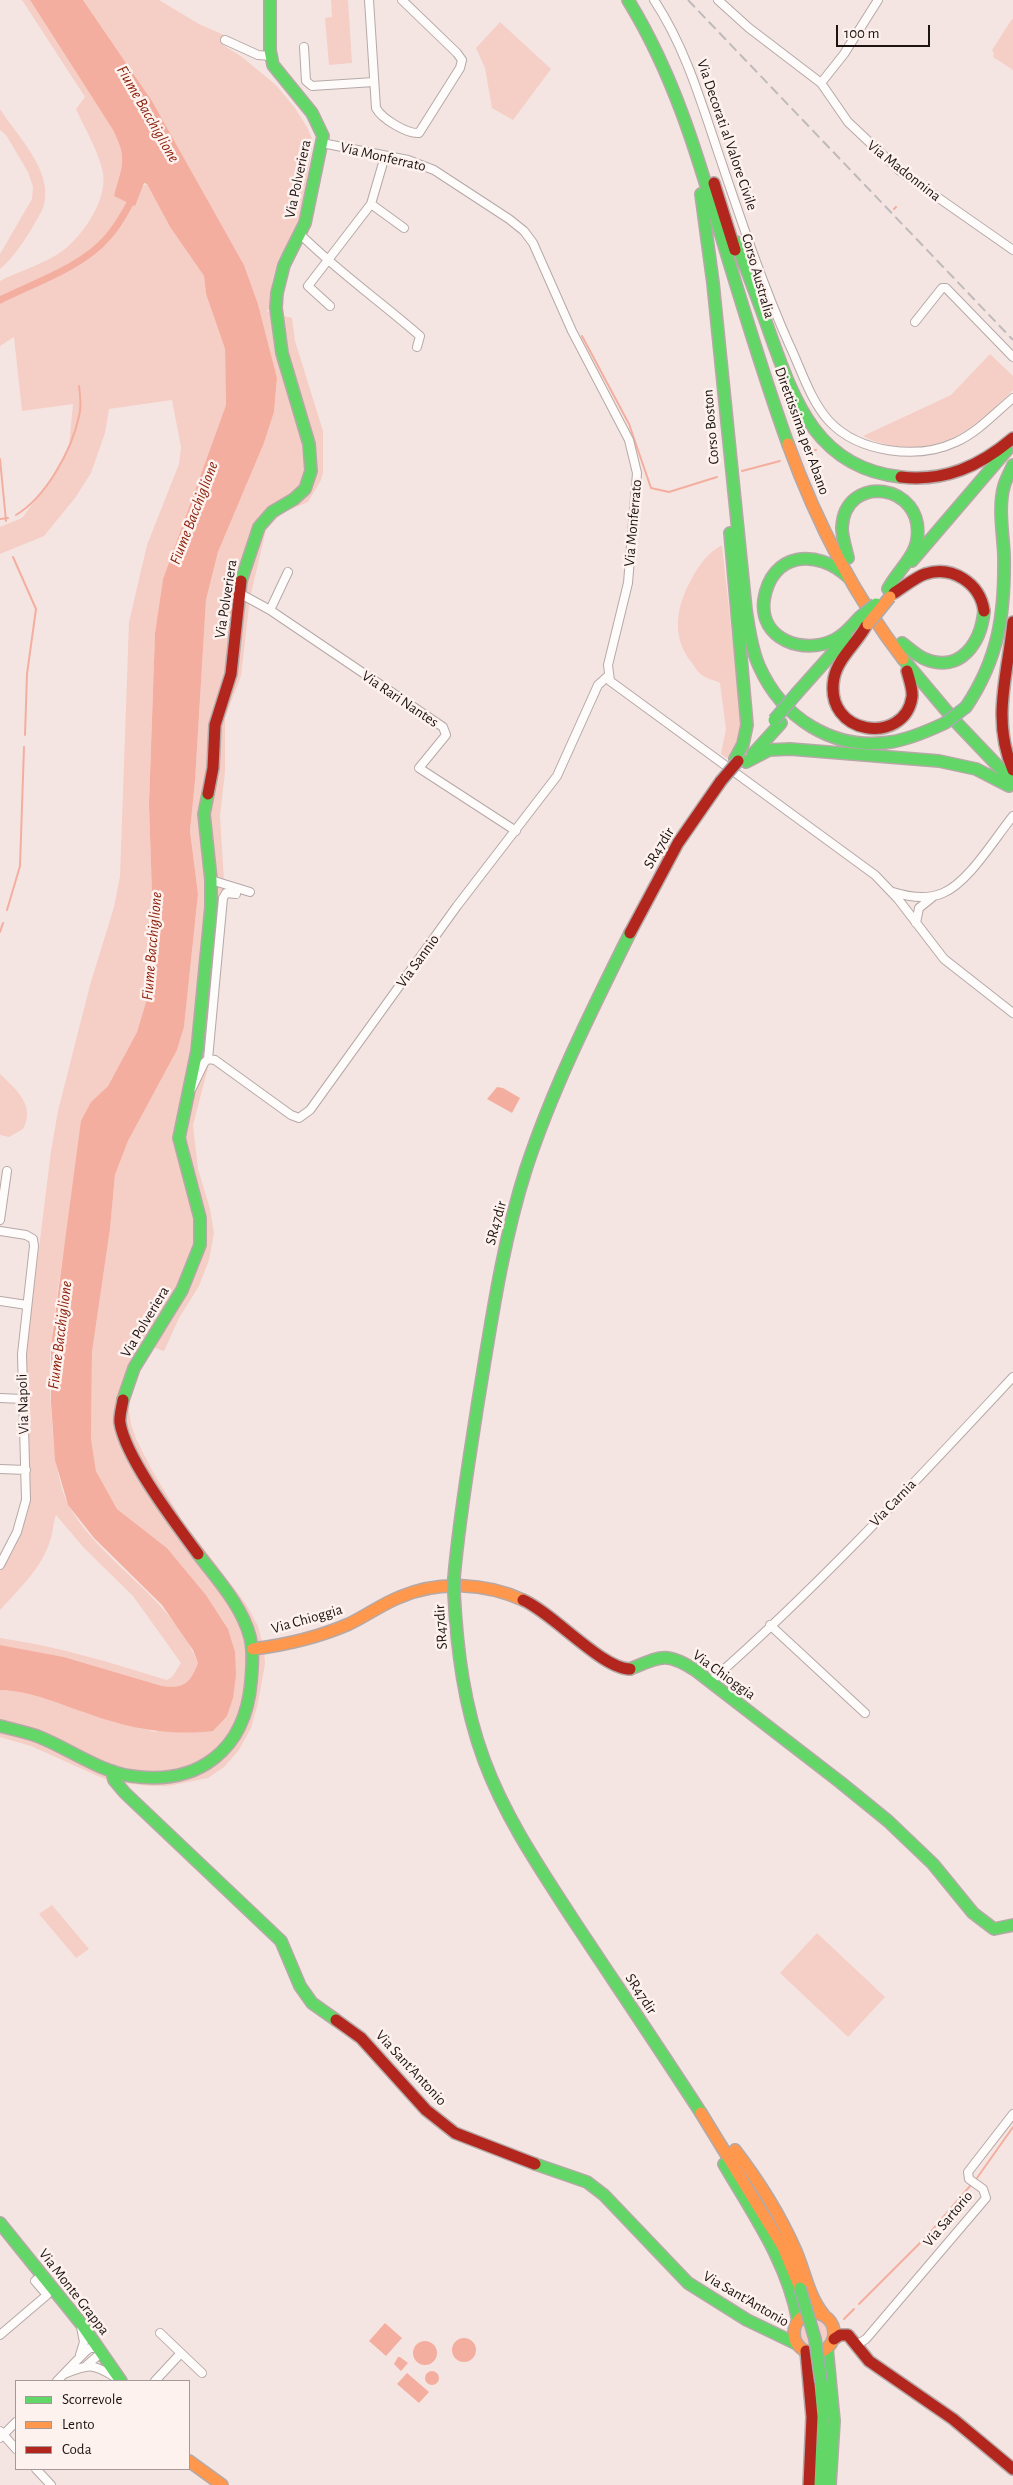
<!DOCTYPE html>
<style>
body{margin:0}
#map{position:relative;width:1013px;height:2485px;overflow:hidden;background:#f5e5e2;font-family:"Alegreya Sans",sans-serif}
canvas{display:block}
.legend{position:absolute;left:15px;top:2380px;width:175px;height:90px;box-sizing:border-box;background:#fef2ef;border:1px solid #a49997;margin:0;padding:6px 9px;list-style:none;font-size:15px;color:#1d1412}
.legend li{display:flex;align-items:center;gap:10px;height:25px}
.legend b{width:25px;border:1px solid #a49997}
.scale{position:absolute;left:836px;top:25px;width:94px;height:22px;box-sizing:border-box;border:2px solid #1d1412;border-top:0;padding-left:6px;font-size:15px;line-height:18px;white-space:nowrap;color:#1d1412;-webkit-text-stroke:4px #fef2ef;paint-order:stroke}
</style>
<div id="map">
<canvas width="1013" height="2485"></canvas>
<ul class="legend">
<li><b style="height:6px;background:#63d668"></b>Scorrevole</li>
<li><b style="height:6px;background:#ff974d"></b>Lento</li>
<li><b style="height:6px;background:#b3261e"></b>Coda</li>
</ul>
<div class="scale">100 m</div>
</div>
<script>
const ctx = document.querySelector('canvas').getContext('2d');
ctx.lineJoin = 'round';
function fillPath(path, color) {
  ctx.fillStyle = color;
  ctx.fill(path, 'evenodd');
}
function stroke(path, color, width, dash) {
  ctx.strokeStyle = color;
  ctx.lineWidth = width;
  ctx.lineCap = dash ? 'butt' : 'round';
  ctx.setLineDash(dash || []);
  ctx.stroke(path);
}
function drawText(font, color, halo, rows, align = 'center') {
  ctx.font = font + ' "Alegreya Sans",sans-serif';
  ctx.lineWidth = 5;
  ctx.setLineDash([]);
  ctx.textBaseline = 'middle';
  ctx.strokeStyle = halo;
  ctx.fillStyle = color;
  for (const [text, x, y, turn = 0] of rows) {
    ctx.save();
    ctx.translate(x, y);
    ctx.rotate((+turn || 0) * Math.PI / 180);
    ctx.textAlign = isNaN(turn) ? turn : align;
    if (halo) ctx.strokeText(text, 0, 0);
    ctx.fillText(text, 0, 0);
    ctx.restore();
  }
}
const green = new Path2D(`
 M 22,0 L 30,0 L 113,130 C 128,160 122,165 114,196 L 147,184 L 170,227 L 204,276 L 206,294 L 225,349 L 226,405 L 163,579 L 155,633 L 149,804 L 154,954 L 146,1002 L 137,1032 L 108,1086 L 91,1102 C 77,1182 59,1264 51,1345 C 48,1375 51,1406 53,1436 C 55,1456 59,1488 69,1506 C 103,1565 172,1597 198,1663 C 190,1683 184,1689 162,1686 L 64,1657 L 0,1645 L 0,1638 C 57,1646 112,1663 167,1680 L 172,1677 L 181,1663 L 133,1596 L 84,1548 L 56,1515 C 53,1523 53,1533 50,1541 C 41,1569 19,1589 0,1610 L 0,1570 L 13,1551 L 29,1508 L 26,1470 L 26,1354 L 51,1151 L 58,1111 L 90,985 L 114,907 L 120,876 L 129,622 L 147,545 L 179,464 L 181,447 L 172,400 L 109,409 L 105,433 L 91,473 L 75,498 L 44,536 L 0,554 L 0,527 L 22,518 L 51,479 L 69,446 L 73,404 L 22,411 L 14,337 L 0,346 L 0,281 C 21,270 46,264 65,249 C 85,232 107,200 103,173 C 99,152 85,129 76,109 L 85,97 Z
 M 83,0 L 159,0 L 199,24 L 226,36 L 223,45 L 242,57 L 276,85 L 295,108 L 307,127 L 313,141 L 299,227 L 278,260 L 272,282 L 271,308 L 266,311 L 292,318 L 295,341 L 323,431 L 323,473 L 321,480 L 308,502 L 282,513 L 266,530 L 250,598 L 241,676 L 225,718 L 225,772 L 220,816 L 225,897 L 210,1060 L 193,1125 L 198,1169 L 210,1209 L 214,1233 L 209,1260 L 199,1286 L 179,1318 L 164,1351 L 149,1346 L 126,1392 L 131,1424 L 136,1439 L 153,1472 L 182,1520 L 246,1604 L 258,1626 L 264,1649 L 265,1664 L 258,1703 L 251,1728 L 239,1750 L 224,1767 L 208,1778 L 168,1786 L 149,1786 L 109,1781 L 31,1746 L 0,1737 L 0,1690 C 32,1691 59,1704 89,1714 C 111,1722 134,1727 156,1732 L 228,1629 L 206,1595 L 167,1548 L 117,1509 L 96,1471 L 91,1439 L 92,1352 L 110,1229 L 115,1175 L 128,1141 L 177,1050 L 184,1027 L 198,894 L 190,831 L 195,781 L 206,600 L 218,552 L 264,443 L 274,412 L 277,378 L 258,304 L 244,265 L 152,101 Z
 M 331,0 L 348,0 L 352,63 L 329,65 L 325,18 L 332,17 Z
 M 1012,19 L 1013,19 L 1013,70 L 993,57 L 994,54 L 992,50 Z
 M 500,22 L 551,69 L 513,120 L 492,108 L 485,68 L 476,48 Z
 M 0,109 C 17,136 53,170 44,205 C 41,214 35,222 31,230 C 22,244 13,258 0,269 L 0,254 L 32,199 L 33,187 L 28,172 L 6,135 L 0,130 Z
 M 990,354 L 1013,376 L 1013,390 C 978,424 949,453 896,446 C 884,444 873,442 863,436 L 951,395 Z
 M 722,545 L 742,727 L 730,760 L 721,754 L 726,729 L 720,683 C 715,680 707,679 702,675 C 698,673 695,667 692,663 C 671,638 676,607 691,580 C 699,565 707,553 722,545 Z
 M 0,1074 C 16,1089 36,1106 23,1129 L 9,1137 L 0,1135 Z
 M 52,1905 L 89,1949 L 76,1958 L 39,1914 Z
 M 817,1933 L 885,1997 L 848,2037 L 780,1973 Z
 M799 2332a15 15 0 1 1 30 0a15 15 0 1 1-30 0Z`);
const water = new Path2D(`
 M 30,0 L 83,0 L 152,101 L 244,265 L 258,304 L 277,378 L 274,412 L 264,443 L 218,552 L 206,600 L 195,781 L 190,831 L 198,894 L 184,1027 L 177,1050 L 128,1141 L 115,1175 L 110,1229 L 92,1352 L 91,1439 L 96,1471 L 117,1509 L 167,1548 L 206,1595 L 228,1629 L 235,1652 L 236,1675 L 233,1698 L 227,1716 L 213,1731 C 170,1736 130,1729 89,1714 C 59,1704 32,1691 0,1690 L 0,1645 L 64,1657 L 162,1686 C 184,1689 190,1683 198,1663 L 193,1650 L 162,1605 L 94,1538 L 68,1505 L 55,1460 L 51,1403 L 51,1346 L 81,1121 L 91,1102 L 108,1086 L 137,1032 L 146,1002 L 154,954 L 149,804 L 155,633 L 163,579 L 226,405 L 225,349 L 206,294 L 204,276 L 170,227 L 147,184 L 144,183 L 135,206 L 114,196 C 122,165 128,160 113,130 Z
 M 497,1087 L 503,1088 L 520,1098 L 512,1113 L 487,1099 Z
 M 385,2323 L 402,2338 L 386,2356 L 369,2341 Z
 M452 2350a12 12 0 1 1 24 0a12 12 0 1 1-24 0Z
 M413 2353a12 12 0 1 1 24 0a12 12 0 1 1-24 0Z
 M 398,2357 L 400,2357 L 408,2363 L 401,2371 L 394,2364 Z
 M425 2378a7 7 0 1 1 14 0a7 7 0 1 1-14 0Z
 M 407,2373 L 429,2392 L 419,2403 L 397,2384 Z`);
const stream = new Path2D(`
 M 894,209 L 896,207
 M 582,336 L 629,424 L 651,488 L 669,492 L 717,477
 M 806,452 L 816,450
 M 0,459 L 6,521
 M 742,471 L 780,461
 M 16,515 C 46,497 72,450 79,416 C 82,406 80,396 79,386
 M 0,519 L 8,518
 M 13,557 L 36,609 L 27,674 L 25,735
 M 7,910 L 20,866 L 24,747
 M 0,932 L 3,923
 M 977,2178 L 1013,2127
 M 859,2304 L 928,2235 L 970,2186
 M 844,2319 L 854,2309`);
const canal = new Path2D(`
 M 0,300 C 34,283 82,267 107,238 C 118,226 126,211 134,196`);
const street = new Path2D(`
 M 369,0 L 376,108 C 382,119 407,134 419,133 L 460,68 L 462,60 L 457,53 L 402,0
 M 654,0 C 684,45 700,98 717,149 C 739,214 761,281 789,344 C 801,369 810,400 829,421 C 859,453 918,460 956,442 C 978,432 995,413 1013,398
 M 718,0 L 749,28 L 821,83 L 848,122 L 900,171 L 1013,250
 M 225,40 L 258,55 L 271,56
 M 304,47 L 306,81 L 312,86 L 374,82
 M 821,83 L 844,54 L 878,0
 M 322,143 L 408,160 L 434,170 L 509,219 L 524,231 L 533,243 L 572,331 L 629,440 L 637,473 L 628,583 L 608,665 L 610,681 L 875,875 L 898,899 L 944,959 L 1013,1013
 M 371,204 L 404,228
 M 300,234 C 337,271 380,301 420,336 L 417,347
 M 330,306 L 308,286 L 371,204 L 385,156
 M 915,322 L 942,288 L 946,288 L 1013,357
 M 239,593 L 270,610 L 443,727 L 446,735 L 419,768 L 516,831
 M 270,610 L 288,572
 M 211,880 L 250,892
 M 893,892 C 909,897 927,900 943,893 C 969,882 995,838 1013,816
 M 916,923 L 919,908 L 934,896
 M 208,1059 L 223,898 L 226,893 L 236,894
 M 192,1088 L 204,1063 L 208,1059 L 215,1060 L 291,1115 L 299,1118 L 310,1110 L 457,906 L 557,776 L 598,685 L 608,676
 M 0,1220 L 7,1171
 M 0,1231 L 26,1235 L 33,1239 L 34,1246 L 22,1354 L 26,1500 L 17,1532 L 0,1565
 M 0,1301 L 27,1305
 M 0,1398 L 23,1399
 M 0,1469 L 26,1470
 M 770,1625 L 865,1713
 M 711,1681 C 818,1587 916,1481 1013,1377
 M 160,2333 L 202,2373
 M 0,2335 L 47,2295 L 35,2281 L 43,2274
 M 858,2344 L 866,2339 L 986,2198 L 983,2189 L 969,2179 L 968,2172 L 1013,2114
 M 80,2355 L 84,2342 L 81,2327
 M 87,2365 L 102,2352
 M 64,2374 C 89,2364 92,2363 115,2377
 M 57,2381 L 86,2351 L 90,2348 L 99,2348
 M 155,2381 L 181,2353
 M 0,2431 L 16,2449
 M 0,2438 L 16,2422
 M 36,2469 L 51,2485`);
const fast = new Path2D(`
 M 628,0 C 673,73 697,153 721,235 C 742,305 763,375 788,444
 M 701,194 L 713,283 L 746,610 C 749,628 751,648 759,666 C 782,718 833,751 891,742 C 910,739 928,731 945,723
 M 736,242 C 747,271 758,299 768,328 C 793,398 815,468 901,477
 M 730,533 L 747,725 L 743,744 L 735,759
 M 848,558 C 846,549 842,537 842,528 C 844,472 926,483 917,540 C 914,558 896,573 888,589
 M 912,561 L 1007,450
 M 848,577 C 817,548 771,552 764,600 C 759,640 804,655 834,640 C 845,635 852,625 860,617
 M 241,581 L 259,527 L 272,512 L 294,499 L 305,489 L 311,471 L 309,444 L 282,353 L 276,308 L 277,293 L 284,265 L 305,223 L 323,136 L 312,113 L 273,65 L 270,50 L 270,0
 M 902,643 C 909,648 917,656 925,659 C 961,674 981,642 984,611
 M 903,659 L 955,721 L 1013,782
 M 797,693 L 846,638
 M 966,707 C 999,658 1005,613 1004,555 C 1003,533 998,507 1004,486 C 1006,479 1010,472 1013,465
 M 753,754 L 781,723
 M 746,762 L 769,750 L 790,749 L 939,761 L 976,769 L 1009,786
 M 123,1400 L 134,1368 L 182,1290 L 200,1245 L 200,1218 L 179,1138 L 197,1051 L 211,907 L 211,880 L 204,814 L 208,794
 M 454,1578 C 459,1519 469,1461 478,1402 C 491,1324 502,1244 526,1169 C 553,1087 592,1010 630,933
 M 454,1593 C 457,1650 464,1706 484,1760 C 505,1817 539,1867 572,1918 C 615,1983 659,2048 701,2113
 M 630,1669 C 660,1657 665,1651 695,1670 L 840,1782 L 888,1821 L 933,1864 L 973,1913 L 994,1929 L 1013,1925
 M 0,1726 C 12,1729 25,1732 37,1736 C 68,1748 98,1771 131,1776 C 199,1786 245,1750 251,1682 C 252,1667 254,1652 250,1637 C 242,1606 217,1579 198,1554
 M 112,1771 L 114,1780 L 125,1793 L 281,1941 L 300,1986 L 312,2003 L 336,2020
 M 535,2164 L 587,2182 L 604,2195 L 688,2283 L 747,2320 L 797,2344
 M 724,2164 C 753,2214 788,2263 798,2321
 M 0,2223 L 83,2326 L 121,2381
 M 827,2348 L 834,2421 L 830,2485
 M 819,2485 L 823,2433 L 821,2382`);
const slow = new Path2D(`
 M 788,444 C 816,521 853,594 903,659
 M 253,1649 C 285,1645 319,1637 349,1624 C 366,1616 382,1604 400,1597 C 438,1580 486,1583 523,1600
 M 701,2113 L 783,2247 L 800,2288
 M 735,2150 C 758,2180 779,2213 795,2249 C 805,2271 808,2296 824,2315
 M794 2333a20 20 0 1 1 40 0a20 20 0 1 1-40 0Z
 M 189,2461 L 222,2485`);
const jam = new Path2D(`
 M 714,183 L 735,250
 M 901,477 C 945,482 980,466 1013,438
 M 894,593 C 904,587 914,578 925,574 C 952,565 980,583 984,611
 M 1013,622 C 1008,674 991,719 1013,770
 M 866,626 C 857,643 838,658 834,678 C 823,736 905,746 912,697 C 913,689 909,679 907,671
 M 208,794 L 213,768 L 215,725 L 231,674 L 241,581
 M 630,933 L 678,843 L 721,781
 M 123,1400 C 122,1407 119,1416 120,1423 C 126,1459 176,1524 198,1554
 M 523,1600 C 553,1613 602,1669 630,1669
 M 336,2020 L 361,2038 L 426,2110 L 455,2133 L 535,2164
 M 834,2339 L 840,2335 L 848,2335 L 869,2361 L 953,2419 L 1013,2469
 M 806,2351 L 812,2417 L 809,2485`);
const rail = new Path2D(`
 M 688,0 L 1013,340`);
const fastBridge = new Path2D(`
 M 860,617 L 876,604
 M 774,720 L 797,693
 M 945,723 L 966,707
 M 454,1578 L 454,1593
 M 800,2288 L 815,2339 L 821,2382`);
const slowBridge = new Path2D(`
 M 868,624 L 890,597`);
const jamBridge = new Path2D(`
 M 721,781 L 738,761`);
const streetNames = [
 ["Via Decorati al Valore Civile",727,135,71],
 ["Via Monferrato",383,157,13],
 ["Via Madonnina",904,171,38],
 ["Via Polveriera",298,179,-78],
 ["Corso Australia",758,276,74],
 ["Corso Boston",711,427,-95],
 ["Direttissima per Abano",802,431,70],
 ["Via Monferrato",633,523,-85],
 ["Via Polveriera",226,599,-81],
 ["Via Rari Nantes",400,699,34],
 ["SR47dir",659,848,-59],
 ["Via Sannio",418,961,-54],
 ["SR47dir",496,1223,-75],
 ["Via Polveriera",145,1322,-59],
 ["Via Napoli",23,1404,-92],
 ["Via Carnia",893,1503,-46],
 ["Via Chioggia",307,1619,-16],
 ["SR47dir",441,1627,-94],
 ["Via Chioggia",724,1675,36],
 ["SR47dir",641,1994,57],
 ["Via Sant'Antonio",411,2068,47],
 ["Via Sartorio",948,2219,-50],
 ["Via Monte Grappa",74,2292,52],
 ["Via Sant'Antonio",746,2299,30]
];
const waterNames = [
 ["Fiume Bacchiglione",148,114,60],
 ["Fiume Bacchiglione",194,513,-69],
 ["Fiume Bacchiglione",152,946,-85],
 ["Fiume Bacchiglione",60,1335,-83]
];
fillPath(green, '#f5cec6');
fillPath(water, '#f4ae9f');
stroke(stream, '#f4ae9f', 2);
stroke(canal, '#f4ae9f', 7);
stroke(street, '#b5a9a7', 10);
stroke(fast, '#b5a9a7', 14);
stroke(slow, '#b5a9a7', 14);
stroke(jam, '#b5a9a7', 14);
stroke(street, '#fefbfb', 8);
stroke(fast, '#63d668', 11);
stroke(slow, '#ff974d', 11);
stroke(jam, '#b3261e', 11);
stroke(rail, '#bfbaba', 2, [10, 5]);
stroke(fastBridge, '#a7abb1', 14, []);
stroke(slowBridge, '#a7abb1', 14, []);
stroke(jamBridge, '#a7abb1', 14, []);
stroke(fastBridge, '#63d668', 11);
stroke(slowBridge, '#ff974d', 11);
stroke(jamBridge, '#b3261e', 11);
drawText('15px', '#1d1412', '#fef2ef', streetNames);
drawText('italic 16px', '#8b1e09', '#fef2ef', waterNames);
</script>
